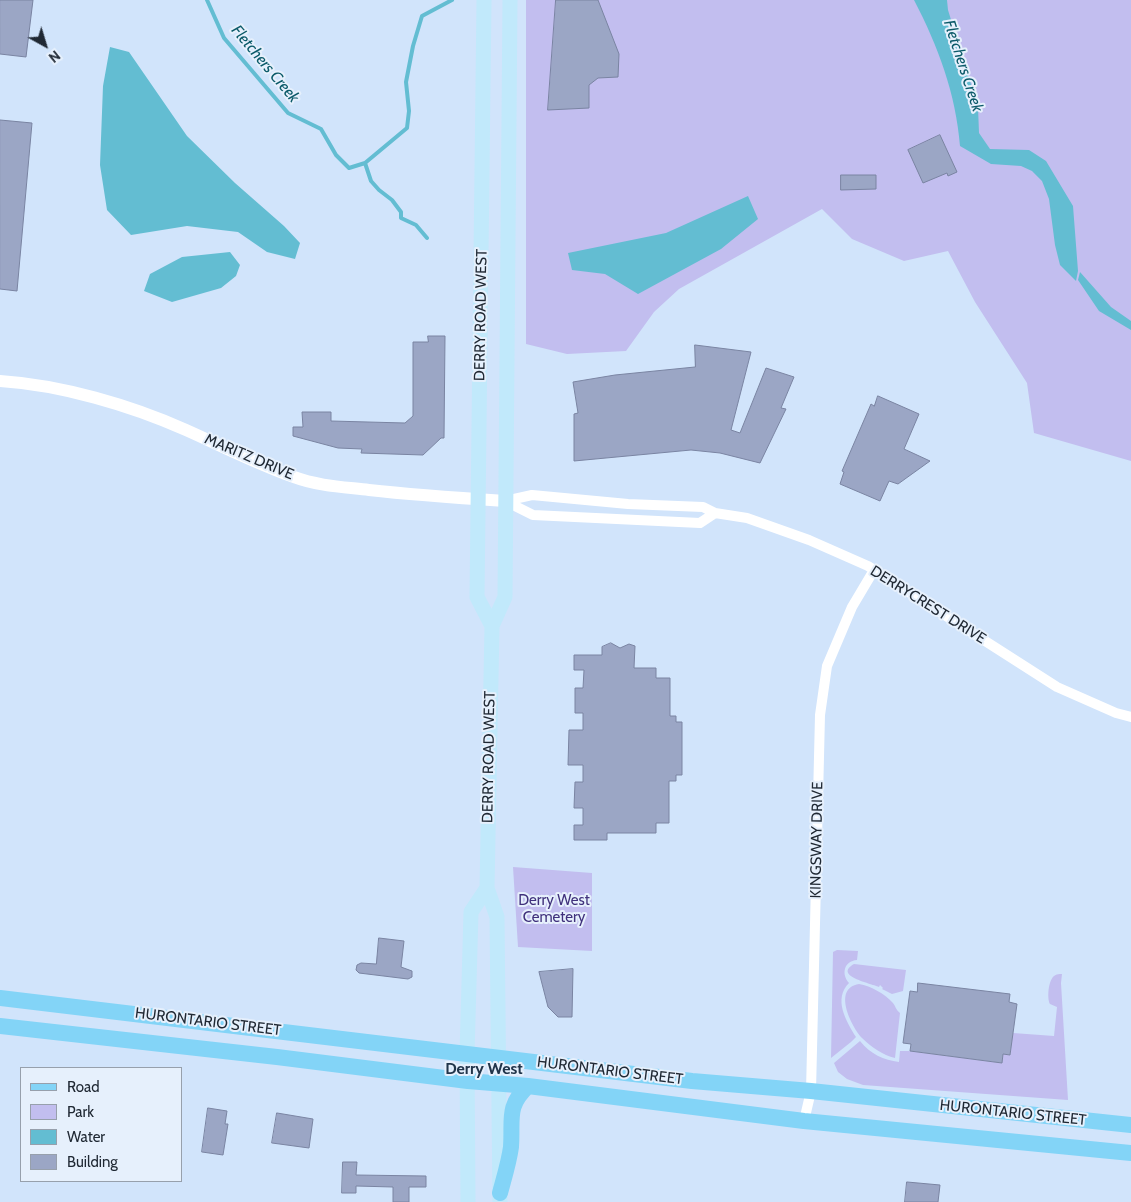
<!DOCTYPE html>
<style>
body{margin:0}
#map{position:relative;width:1131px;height:1202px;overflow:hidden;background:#d1e4fb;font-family:Cabin,sans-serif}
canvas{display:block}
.legend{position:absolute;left:20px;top:1067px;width:162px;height:115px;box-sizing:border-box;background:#e6f0fc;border:1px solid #97a0ac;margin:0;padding:6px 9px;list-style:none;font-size:15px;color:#202934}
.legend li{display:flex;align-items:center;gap:10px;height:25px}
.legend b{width:25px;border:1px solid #97a0ac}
.north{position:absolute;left:20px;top:20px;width:50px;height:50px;-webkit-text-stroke:4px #e6f0fc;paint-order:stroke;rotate:141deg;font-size:14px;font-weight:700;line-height:20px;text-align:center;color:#202934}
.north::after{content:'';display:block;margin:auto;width:18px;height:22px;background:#202934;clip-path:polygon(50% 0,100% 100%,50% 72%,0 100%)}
</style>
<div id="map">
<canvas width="1131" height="1202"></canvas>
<ul class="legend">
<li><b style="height:6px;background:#83d4f7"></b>Road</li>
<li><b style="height:14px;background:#c2beef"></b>Park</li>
<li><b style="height:14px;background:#63bdd2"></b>Water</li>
<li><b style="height:14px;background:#9ba6c5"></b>Building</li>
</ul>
<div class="north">N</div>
</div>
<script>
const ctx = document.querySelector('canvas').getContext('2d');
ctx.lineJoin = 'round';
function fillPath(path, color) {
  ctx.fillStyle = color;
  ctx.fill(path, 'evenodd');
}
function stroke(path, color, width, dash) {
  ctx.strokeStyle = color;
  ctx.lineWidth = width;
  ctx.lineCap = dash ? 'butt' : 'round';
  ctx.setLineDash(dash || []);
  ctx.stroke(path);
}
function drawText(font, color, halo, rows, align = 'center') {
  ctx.font = font + ' Cabin,sans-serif';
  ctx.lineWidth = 4;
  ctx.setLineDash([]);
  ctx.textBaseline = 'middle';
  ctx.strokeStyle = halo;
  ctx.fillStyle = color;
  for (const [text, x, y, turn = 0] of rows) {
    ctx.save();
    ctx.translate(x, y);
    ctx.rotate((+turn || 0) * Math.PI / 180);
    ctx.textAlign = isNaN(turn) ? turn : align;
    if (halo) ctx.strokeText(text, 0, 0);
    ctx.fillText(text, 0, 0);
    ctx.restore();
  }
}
const green = new Path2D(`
 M 526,0 L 1131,0 L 1131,461 L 1034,433 L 1027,383 L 975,302 L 948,251 L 904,261 L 852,239 L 822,209 L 679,289 L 654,312 L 626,351 L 567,354 L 526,344 Z
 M 513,867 L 592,873 L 592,951 L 518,947 Z
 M 837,950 L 858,951 L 857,960 C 844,961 841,974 849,983 C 833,999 846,1021 856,1037 L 851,1042 L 831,1058 L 833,952 Z
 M 854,964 L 906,970 L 903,991 L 892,994 L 882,989 L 883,988 L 880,985 L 879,987 C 870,983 833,976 854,964 Z
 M 1062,974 L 1061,983 L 1068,1100 L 863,1085 L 847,1079 L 838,1072 L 834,1063 L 860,1041 C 870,1054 884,1060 899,1062 L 900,1051 L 910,1051 L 1002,1063 L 1003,1054 L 1010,1055 L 1013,1033 L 1054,1036 L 1057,1007 L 1050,1004 C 1047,999 1048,981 1054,976 C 1057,974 1059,974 1062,974 Z
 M 859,984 C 871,986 885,994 893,1003 C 896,1007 896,1010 900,1013 L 895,1058 C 883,1055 871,1047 862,1038 C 851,1026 832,988 859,984 Z`);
const water = new Path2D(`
 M 914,0 L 947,0 L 948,10 L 978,107 L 979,133 L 990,149 L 1029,150 L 1046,161 L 1073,206 L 1078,271 L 1076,281 L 1060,265 L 1055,245 L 1049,199 L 1042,181 L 1032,171 L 1021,166 L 991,164 L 960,146 C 956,94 938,46 914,0 Z
 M 110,47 L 129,52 L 187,136 L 235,183 L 284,226 L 300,243 L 295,259 L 267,252 L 238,232 L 187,226 L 131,235 L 107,210 L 100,165 L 103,86 Z
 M 748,196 L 758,219 L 721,249 L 638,294 L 605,274 L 572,270 L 568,253 L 666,233 Z
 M 230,252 L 240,265 L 236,276 L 221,288 L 172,302 L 144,291 L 150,274 L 182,257 Z
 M 1080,272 L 1111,307 L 1131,321 L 1131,330 L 1099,311 L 1078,280 Z`);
const stream = new Path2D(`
 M 207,0 L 224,38 L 288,113 L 321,129 L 336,155 L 349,168 L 365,163 L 407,128 L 409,111 L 406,82 L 413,46 L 422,16 L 452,0
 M 365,163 L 371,181 L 379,190 L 392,200 L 401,212 L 401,218 L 416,225 L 427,238`);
const building = new Path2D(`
 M 0,0 L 33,0 L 26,57 L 0,54 Z
 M 556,0 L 598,0 L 619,54 L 618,77 L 598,78 L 589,85 L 589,108 L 548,110 Z
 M 0,120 L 32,123 L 17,291 L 0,289 Z
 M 940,135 L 957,172 L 948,176 L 947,173 L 923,183 L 908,150 Z
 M 841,175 L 876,175 L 876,189 L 841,190 Z
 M 428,336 L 445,336 L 444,438 L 441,438 L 423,455 L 361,453 L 362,449 L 338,448 L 293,436 L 293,427 L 303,427 L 302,412 L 331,412 L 331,421 L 405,423 L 413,416 L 413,342 L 428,342 Z
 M 695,345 L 751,352 L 731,430 L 740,433 L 766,368 L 794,377 L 781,408 L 786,409 L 760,463 L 720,453 L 691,450 L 574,461 L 574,414 L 578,413 L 573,382 L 615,375 L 695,367 Z
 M 878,396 L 919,414 L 904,449 L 930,461 L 898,484 L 889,481 L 880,501 L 840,484 L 844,472 L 842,471 L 871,404 L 874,406 Z
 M 611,643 L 620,648 L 629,644 L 635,646 L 634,668 L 656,668 L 656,678 L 670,678 L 670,716 L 676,716 L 676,722 L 682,722 L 682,775 L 676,775 L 676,781 L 669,781 L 669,823 L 656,823 L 656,833 L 607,833 L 607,840 L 574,840 L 574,825 L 583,825 L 583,808 L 574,808 L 575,782 L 583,782 L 583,765 L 568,765 L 569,730 L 583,730 L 583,713 L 575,713 L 575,688 L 583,688 L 584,670 L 574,670 L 574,655 L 602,655 L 602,647 Z
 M 379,938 L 404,941 L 401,967 L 412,971 L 412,977 L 408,979 L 359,973 L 356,970 L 357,965 L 361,963 L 376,964 Z
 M 573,969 L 572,1017 L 558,1017 L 548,1007 L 539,972 Z
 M 918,983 L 1010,994 L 1009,1002 L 1017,1004 L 1010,1055 L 1003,1054 L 1002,1063 L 910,1051 L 911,1044 L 903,1043 L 910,991 L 917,992 Z
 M 208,1108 L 227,1111 L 225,1124 L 228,1124 L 223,1155 L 202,1152 Z
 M 277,1113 L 313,1119 L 309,1148 L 272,1143 Z
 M 343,1162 L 357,1162 L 356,1175 L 426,1176 L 426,1187 L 409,1187 L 409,1202 L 393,1202 L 393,1187 L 356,1186 L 356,1193 L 342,1193 Z
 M 907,1182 L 940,1185 L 938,1202 L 905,1202 Z`);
const minor = new Path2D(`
 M 505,501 L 532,495 L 628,504 L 703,507 L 715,513 L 747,518 L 809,540 L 868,566 L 1057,687 L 1116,713 L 1131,717
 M 505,501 L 533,515 L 700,523 L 715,513
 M 804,1121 L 811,1091 L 820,715 L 827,666 L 852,607 L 874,570`);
const tertiary = new Path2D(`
 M 0,381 C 61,385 130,405 186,430 C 222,446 257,464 294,477 C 318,486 344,487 369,490 C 414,495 459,498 505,501`);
const secondary = new Path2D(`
 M 484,0 L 477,597 L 492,626
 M 468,1202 L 467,1054 L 471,912 L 487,888
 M 500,1202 L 497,917 L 487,888 L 492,626 L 505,597 L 510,0`);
const primary = new Path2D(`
 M 0,998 L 692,1081 L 811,1091 L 1131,1125
 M 0,1026 L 277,1057 L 468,1081 L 528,1086 L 804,1121 L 1131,1153
 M 500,1193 C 504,1178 509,1162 511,1147 C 513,1120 506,1106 528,1086`);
const streetNames = [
 ["DERRY ROAD WEST",481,315,-89],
 ["MARITZ DRIVE",249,457,23],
 ["DERRYCREST DRIVE",928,605,32],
 ["DERRY ROAD WEST",489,757,-89],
 ["KINGSWAY DRIVE",817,840,-89],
 ["HURONTARIO STREET",208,1022,7],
 ["HURONTARIO STREET",610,1071,7],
 ["HURONTARIO STREET",1013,1113,6]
];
const parkNames = [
 ["Derry West",554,901],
 ["Cemetery",554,918]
];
const waterNames = [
 ["Fletchers Creek",265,64,50],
 ["Fletchers Creek",963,66,72]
];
const neighbourhoodNames = [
 ["Derry West",484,1069]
];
fillPath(green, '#c2beef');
fillPath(water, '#63bdd2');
stroke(stream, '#63bdd2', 4);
fillPath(building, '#9ba6c5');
stroke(building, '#7a84a2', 1);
stroke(minor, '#fff', 10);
stroke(tertiary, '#fff', 12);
stroke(secondary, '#c1e9fb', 15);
stroke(primary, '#83d4f7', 16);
drawText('15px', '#202934', '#e6f0fc', streetNames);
drawText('15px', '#40317c', '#e6f0fc', parkNames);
drawText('italic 16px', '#0b5a69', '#e6f0fc', waterNames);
drawText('bold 16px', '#21354b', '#e6f0fc', neighbourhoodNames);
</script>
